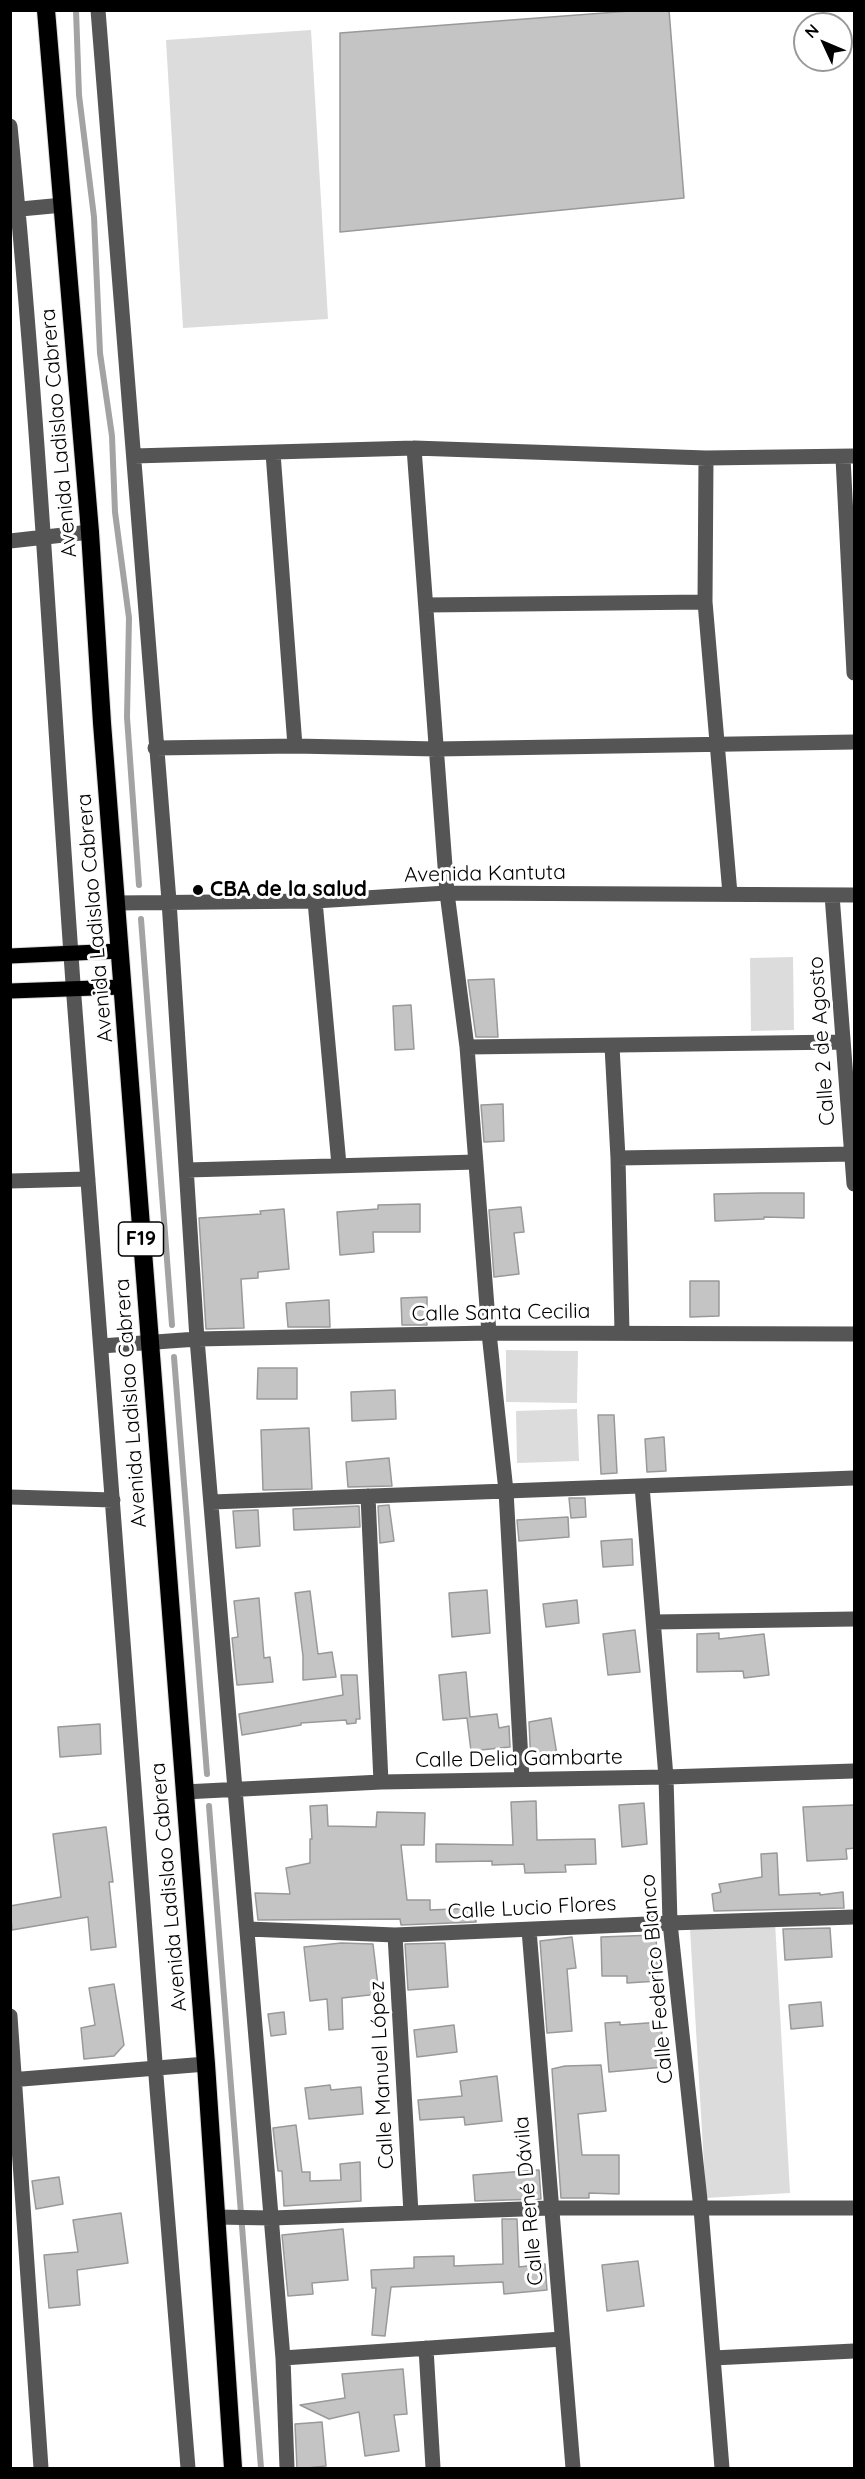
<!DOCTYPE html>
<meta charset="utf-8">
<style>
body{margin:0}
#map{position:relative;width:865px;height:2479px;overflow:hidden;background:#fff;font-family:Quicksand,sans-serif}
canvas{display:block}
.frame{position:absolute;inset:0;border:12px solid #000;pointer-events:none}
.north{position:absolute;left:793px;top:12px;width:60px;height:60px;box-sizing:border-box;background:#fff;border:2px solid #999;border-radius:50%;rotate:314deg;font-size:16px;font-weight:700;line-height:24px;text-align:center;color:#000}
.north::after{content:'';display:block;margin:auto;width:21px;height:27px;background:#000;clip-path:polygon(50% 0,100% 100%,50% 72%,0 100%)}
</style>
<div id="map">
<canvas width="865" height="2479"></canvas>
<div class="frame"></div>
<div class="north">N</div>
</div>
<script>
const ctx = document.querySelector('canvas').getContext('2d');
ctx.lineJoin = 'round';
function fillPath(path, color) {
  ctx.fillStyle = color;
  ctx.fill(path, 'evenodd');
}
function stroke(path, color, width, dash) {
  ctx.strokeStyle = color;
  ctx.lineWidth = width;
  ctx.lineCap = dash ? 'butt' : 'round';
  ctx.setLineDash(dash || []);
  ctx.stroke(path);
}
function drawText(font, color, halo, rows, align = 'center') {
  ctx.font = font + ' Quicksand,sans-serif';
  ctx.lineWidth = 6;
  ctx.setLineDash([]);
  ctx.textBaseline = 'middle';
  ctx.strokeStyle = halo;
  ctx.fillStyle = color;
  for (const [text, x, y, turn = 0] of rows) {
    ctx.save();
    ctx.translate(x, y);
    ctx.rotate((+turn || 0) * Math.PI / 180);
    ctx.textAlign = isNaN(turn) ? turn : align;
    if (halo) ctx.strokeText(text, 0, 0);
    ctx.fillText(text, 0, 0);
    ctx.restore();
  }
}
const green = new Path2D(`
 M 311,30 L 328,319 L 183,328 L 166,40 Z
 M 793,957 L 794,1030 L 751,1031 L 750,958 Z
 M 506,1350 L 578,1351 L 577,1403 L 506,1402 Z
 M 577,1409 L 579,1461 L 517,1463 L 516,1411 Z
 M 775,1922 L 790,2193 L 706,2198 L 690,1929 Z`);
const stream = new Path2D(`
 M 76,10 L 79,95 L 94,217 L 100,353 L 112,436 L 115,512 L 129,618 L 127,717 L 139,885
 M 141,919 L 172,1325
 M 174,1357 L 207,1774
 M 209,1806 L 261,2468`);
const building = new Path2D(`
 M 643,10 L 669,10 L 684,198 L 340,232 L 340,33 Z
 M 494,979 L 498,1037 L 476,1037 L 468,980 Z
 M 411,1005 L 414,1049 L 395,1050 L 393,1006 Z
 M 503,1104 L 504,1141 L 484,1142 L 481,1105 Z
 M 761,1193 L 804,1193 L 804,1218 L 764,1217 L 764,1219 L 715,1221 L 714,1194 Z
 M 420,1204 L 420,1232 L 373,1232 L 374,1252 L 340,1255 L 337,1212 L 378,1209 L 378,1205 Z
 M 521,1207 L 524,1232 L 514,1233 L 519,1274 L 494,1277 L 489,1210 Z
 M 284,1209 L 289,1269 L 258,1272 L 258,1278 L 241,1279 L 244,1328 L 206,1329 L 199,1218 L 261,1214 L 260,1211 Z
 M 690,1281 L 719,1281 L 719,1316 L 690,1317 Z
 M 427,1297 L 427,1325 L 402,1325 L 401,1298 Z
 M 329,1300 L 330,1327 L 288,1327 L 286,1303 Z
 M 258,1368 L 297,1368 L 297,1399 L 257,1399 Z
 M 395,1390 L 396,1419 L 352,1421 L 351,1392 Z
 M 598,1415 L 614,1415 L 617,1473 L 601,1474 Z
 M 309,1428 L 312,1489 L 263,1490 L 261,1430 Z
 M 664,1437 L 666,1471 L 647,1472 L 645,1439 Z
 M 389,1458 L 392,1486 L 348,1487 L 346,1462 Z
 M 569,1498 L 585,1498 L 586,1517 L 571,1518 Z
 M 389,1505 L 394,1541 L 380,1543 L 378,1506 Z
 M 359,1506 L 360,1527 L 294,1530 L 293,1509 Z
 M 258,1510 L 260,1546 L 236,1548 L 233,1511 Z
 M 568,1517 L 569,1537 L 519,1541 L 517,1520 Z
 M 632,1539 L 633,1565 L 603,1567 L 601,1541 Z
 M 487,1590 L 490,1633 L 452,1637 L 449,1593 Z
 M 310,1591 L 318,1654 L 332,1652 L 336,1677 L 303,1680 L 303,1656 L 295,1593 Z
 M 259,1598 L 264,1658 L 270,1657 L 273,1682 L 237,1685 L 232,1638 L 238,1637 L 234,1601 Z
 M 577,1600 L 579,1623 L 546,1627 L 543,1604 Z
 M 635,1630 L 640,1672 L 608,1675 L 603,1634 Z
 M 719,1633 L 719,1639 L 764,1634 L 769,1675 L 744,1678 L 743,1671 L 697,1672 L 697,1634 Z
 M 466,1672 L 470,1717 L 497,1714 L 499,1728 L 509,1726 L 510,1747 L 471,1751 L 467,1718 L 443,1720 L 439,1675 Z
 M 341,1675 L 357,1675 L 360,1719 L 356,1719 L 356,1723 L 347,1724 L 346,1720 L 301,1723 L 301,1725 L 242,1735 L 239,1714 L 343,1695 Z
 M 551,1718 L 558,1761 L 531,1765 L 529,1722 Z
 M 100,1724 L 101,1754 L 60,1757 L 58,1727 Z
 M 536,1801 L 537,1840 L 595,1839 L 596,1864 L 565,1865 L 566,1872 L 525,1873 L 524,1864 L 492,1865 L 492,1861 L 436,1862 L 436,1844 L 513,1845 L 511,1802 Z
 M 644,1803 L 647,1844 L 622,1847 L 619,1805 Z
 M 327,1805 L 328,1826 L 376,1827 L 377,1812 L 425,1813 L 424,1845 L 401,1845 L 407,1900 L 430,1900 L 430,1910 L 476,1908 L 476,1922 L 401,1925 L 400,1919 L 258,1920 L 255,1893 L 290,1894 L 286,1868 L 310,1863 L 310,1839 L 312,1839 L 310,1806 Z
 M 855,1805 L 855,1848 L 846,1849 L 847,1859 L 807,1861 L 803,1807 Z
 M 106,1827 L 113,1882 L 109,1882 L 116,1947 L 91,1950 L 88,1917 L 12,1930 L 10,1906 L 61,1897 L 53,1834 Z
 M 777,1853 L 779,1895 L 820,1893 L 820,1895 L 843,1892 L 844,1908 L 714,1911 L 712,1894 L 721,1892 L 719,1884 L 762,1877 L 761,1854 Z
 M 830,1928 L 832,1957 L 785,1960 L 783,1929 Z
 M 656,1935 L 658,1981 L 627,1983 L 627,1976 L 602,1976 L 601,1937 Z
 M 572,1937 L 576,1968 L 567,1969 L 572,2031 L 547,2033 L 540,1941 Z
 M 341,1943 L 373,1944 L 379,1994 L 342,1998 L 343,2029 L 329,2030 L 327,1999 L 310,2001 L 304,1947 Z
 M 445,1943 L 448,1987 L 408,1990 L 405,1944 Z
 M 114,1984 L 124,2045 L 114,2056 L 84,2059 L 81,2028 L 95,2025 L 89,1988 Z
 M 821,2002 L 823,2026 L 791,2029 L 789,2005 Z
 M 284,2012 L 286,2034 L 271,2036 L 268,2014 Z
 M 620,2022 L 620,2025 L 661,2022 L 664,2067 L 609,2072 L 605,2023 Z
 M 454,2025 L 457,2052 L 417,2057 L 414,2030 Z
 M 601,2065 L 606,2111 L 578,2114 L 582,2155 L 619,2155 L 619,2194 L 589,2193 L 589,2198 L 561,2198 L 552,2069 L 565,2066 Z
 M 497,2076 L 502,2121 L 465,2125 L 464,2117 L 420,2120 L 418,2100 L 462,2096 L 460,2081 Z
 M 330,2085 L 331,2090 L 361,2087 L 363,2114 L 309,2119 L 305,2088 Z
 M 296,2125 L 302,2172 L 310,2172 L 310,2181 L 341,2180 L 340,2164 L 360,2162 L 361,2201 L 284,2206 L 282,2171 L 278,2171 L 273,2128 Z
 M 539,2170 L 541,2199 L 475,2201 L 473,2175 Z
 M 59,2177 L 63,2204 L 36,2209 L 32,2181 Z
 M 121,2213 L 128,2263 L 77,2270 L 80,2305 L 49,2308 L 44,2255 L 78,2252 L 73,2220 Z
 M 502,2219 L 517,2219 L 519,2267 L 545,2264 L 547,2290 L 504,2294 L 503,2282 L 391,2287 L 385,2336 L 372,2335 L 376,2288 L 372,2288 L 371,2270 L 414,2268 L 414,2257 L 454,2256 L 454,2266 L 503,2264 Z
 M 343,2229 L 348,2280 L 312,2283 L 313,2294 L 288,2296 L 282,2235 Z
 M 638,2261 L 644,2306 L 607,2311 L 602,2265 Z
 M 403,2369 L 407,2414 L 394,2415 L 399,2451 L 365,2456 L 359,2412 L 329,2419 L 300,2405 L 345,2398 L 342,2374 Z
 M 322,2422 L 326,2466 L 297,2469 L 295,2424 Z`);
const minor = new Path2D(`
 M 98,10 L 169,901 L 197,1339 L 283,2358 L 287,2468
 M 10,126 C 39,416 53,707 74,997 C 110,1488 147,1978 188,2468
 M 10,210 L 63,205
 M 414,448 L 447,893 L 467,1047 L 489,1333 L 506,1491 L 522,1779
 M 273,453 L 295,746
 M 134,456 L 414,448 L 706,458 L 854,456
 M 706,458 L 705,602 L 730,894
 M 843,458 L 854,673
 M 10,541 L 90,532
 M 426,605 L 705,602
 M 155,748 L 295,746 L 437,749 L 854,742
 M 832,895 L 854,1184
 M 315,901 L 339,1165
 M 116,903 L 315,901 L 447,893 L 854,895
 M 612,1046 L 618,1158 L 622,1332
 M 467,1047 L 843,1042
 M 618,1158 L 852,1154
 M 187,1170 L 476,1162
 M 10,1181 L 88,1179
 M 101,1346 L 197,1339 L 489,1333 L 854,1334
 M 642,1486 L 666,1777 L 670,1923 L 701,2209 L 722,2468
 M 368,1496 L 381,1782
 M 10,1497 L 113,1500
 M 212,1502 L 854,1478
 M 654,1622 L 854,1619
 M 184,1792 L 381,1782 L 666,1777 L 854,1771
 M 248,1929 L 395,1935 L 670,1923 L 854,1917
 M 529,1930 L 573,2468
 M 395,1935 L 411,2213
 M 10,2016 L 41,2468
 M 10,2080 L 206,2064
 M 215,2217 L 272,2218 L 550,2208 L 854,2208
 M 426,2348 L 433,2468
 M 283,2358 L 562,2339
 M 713,2358 L 854,2351`);
const major = new Path2D(`
 M 10,956 L 120,951
 M 10,991 L 123,987`);
const highway = new Path2D(`
 M 46,10 L 90,532 L 102,723 L 206,2064 L 233,2468`);
const markers = [
 [198,890,6,"#000"]
];
const shields = [
 [141,1239,45]
];
const shieldNames = [
 ["F19",141,1239]
];
const streetNames = [
 ["Avenida Ladislao Cabrera",59,433,-95],
 ["Avenida Kantuta",485,874,-1],
 ["Avenida Ladislao Cabrera",95,918,-95],
 ["Calle 2 de Agosto",822,1041,-94],
 ["Calle Santa Cecilia",501,1313,-1],
 ["Avenida Ladislao Cabrera",131,1403,-94],
 ["Calle Delia Gambarte",519,1759,-1],
 ["Avenida Ladislao Cabrera",169,1887,-95],
 ["Calle Lucio Flores",532,1908,-3],
 ["Calle Federico Blanco",657,1979,-95],
 ["Calle Manuel López",382,2075,-93],
 ["Calle René Dávila",529,2201,-95]
];
const poiNames = [
 ["CBA de la salud",210,890]
];
fillPath(green, '#dcdcdc');
stroke(stream, '#a3a3a3', 6);
fillPath(building, '#c4c4c4');
stroke(building, '#999', 1.5);
stroke(major, '#dbdbdb', 17);
stroke(highway, '#dbdbdb', 20);
stroke(minor, '#555', 15);
stroke(major, '#000', 15);
stroke(highway, '#000', 18);
for (const [x, y, r, color] of markers) {
  const dot = new Path2D();
  dot.arc(x, y, r, 0, 2 * Math.PI);
  ctx.fillStyle = color;
  ctx.fill(dot);
  stroke(dot, '#fff', 2);
}
for (const [x, y, w] of shields) {
  const box = new Path2D();
  box.roundRect(x - w / 2, y - 17, w, 34, 4.5);
  ctx.fillStyle = '#fff';
  ctx.fill(box);
  stroke(box, '#000', 1.5);
}
drawText('bold 20px', '#000', null, shieldNames);
drawText('21px', '#000', '#fff', streetNames);
drawText('bold 21px', '#000', '#fff', poiNames, 'left');
</script>
